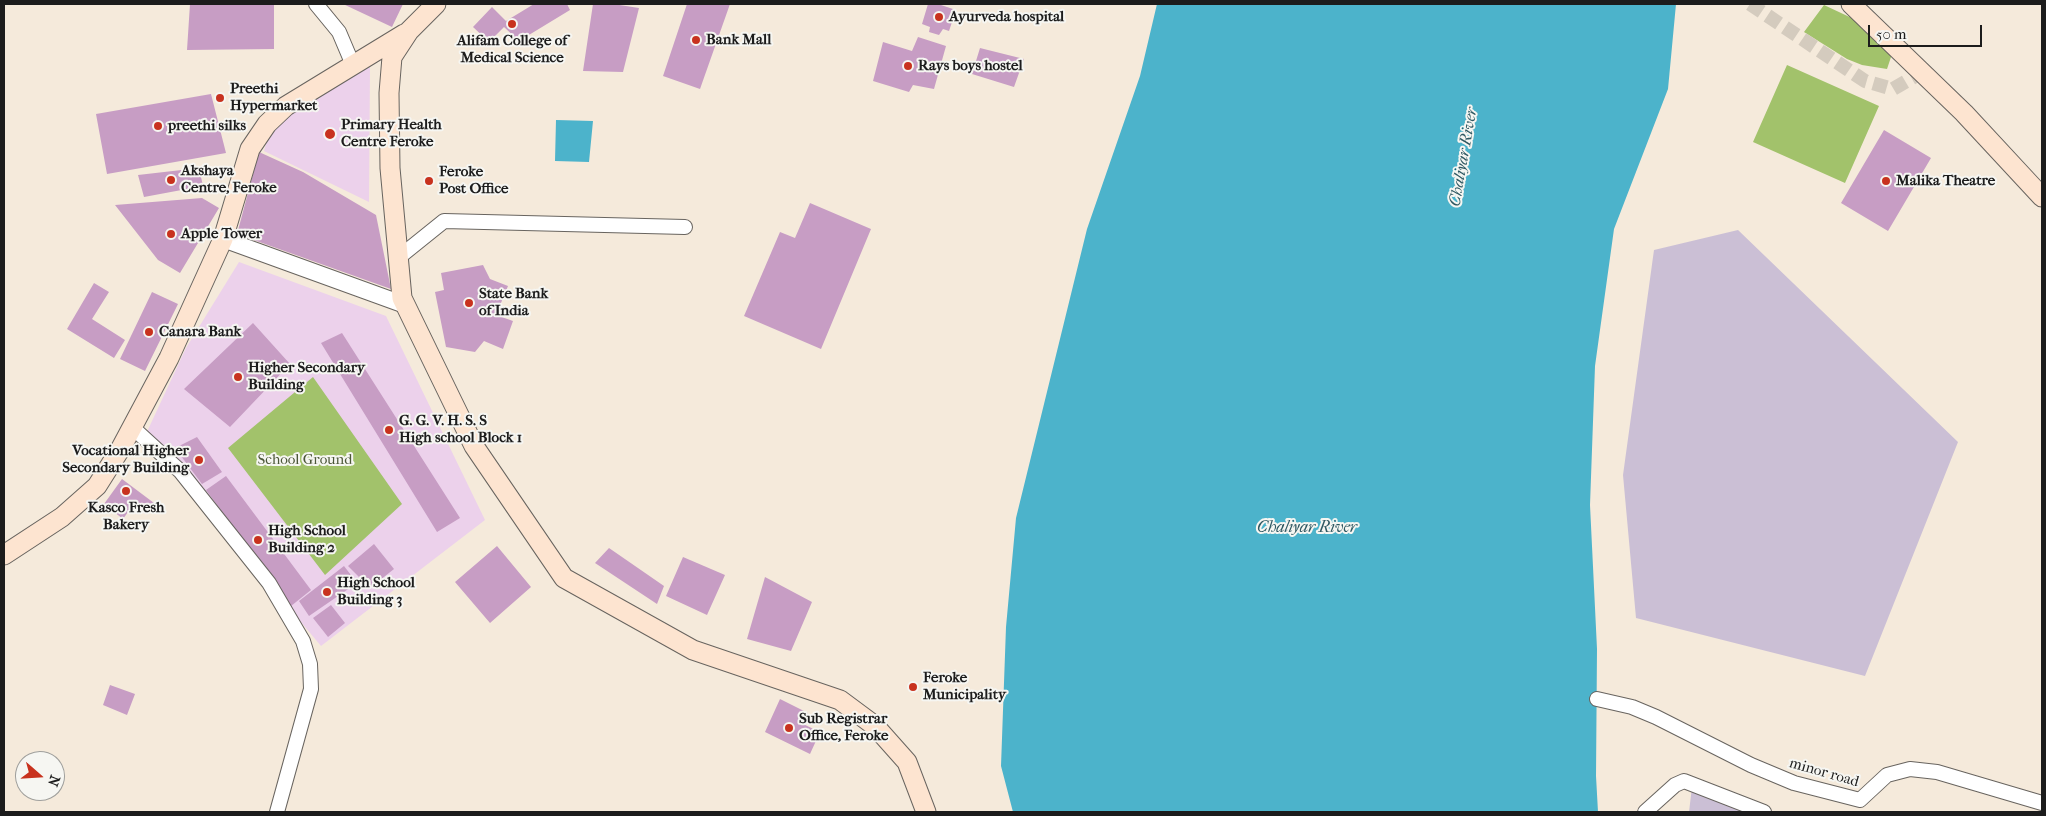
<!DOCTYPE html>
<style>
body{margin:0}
#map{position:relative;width:2046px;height:816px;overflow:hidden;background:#f5eadb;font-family:"IM FELL French Canon",serif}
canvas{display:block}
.frame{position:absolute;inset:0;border:5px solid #1c1c1c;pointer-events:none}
.north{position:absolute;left:15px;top:751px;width:50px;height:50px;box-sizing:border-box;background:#f6f6f2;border:1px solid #9f9f9c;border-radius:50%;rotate:109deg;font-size:14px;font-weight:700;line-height:20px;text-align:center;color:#1c1c1c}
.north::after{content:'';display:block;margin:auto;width:18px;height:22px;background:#c8321e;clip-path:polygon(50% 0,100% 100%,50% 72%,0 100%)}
.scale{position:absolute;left:1868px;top:25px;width:114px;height:22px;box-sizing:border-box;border:2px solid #1c1c1c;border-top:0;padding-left:6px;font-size:15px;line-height:18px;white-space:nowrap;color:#1c1c1c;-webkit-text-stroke:4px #f6f6f2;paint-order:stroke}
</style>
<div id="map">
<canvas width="2046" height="816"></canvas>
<div class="frame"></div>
<div class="north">N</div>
<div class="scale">50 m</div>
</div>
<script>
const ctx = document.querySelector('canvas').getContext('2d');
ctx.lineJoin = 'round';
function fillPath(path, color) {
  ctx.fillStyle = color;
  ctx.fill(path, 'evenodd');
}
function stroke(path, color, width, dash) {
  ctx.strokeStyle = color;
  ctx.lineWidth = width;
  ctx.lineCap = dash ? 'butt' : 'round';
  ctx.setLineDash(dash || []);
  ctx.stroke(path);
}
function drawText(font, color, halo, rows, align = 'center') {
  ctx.font = font + ' "IM FELL French Canon",serif';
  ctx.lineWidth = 4;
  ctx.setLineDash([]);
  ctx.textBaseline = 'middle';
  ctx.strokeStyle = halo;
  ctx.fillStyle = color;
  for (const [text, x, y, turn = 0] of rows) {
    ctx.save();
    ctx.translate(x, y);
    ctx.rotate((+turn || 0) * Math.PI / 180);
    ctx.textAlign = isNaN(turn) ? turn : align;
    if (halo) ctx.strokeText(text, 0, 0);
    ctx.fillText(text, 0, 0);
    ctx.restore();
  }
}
const built = new Path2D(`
 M 370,67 L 369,202 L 264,151 L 269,133 L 305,99 Z
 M 239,262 L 386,316 L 485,520 L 321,646 L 145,436 L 186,348 Z`);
const industrial = new Path2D(`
 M 1738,230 L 1958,442 L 1865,676 L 1636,618 L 1623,475 L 1654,250 Z
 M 1692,787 L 1760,812 L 1689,812 Z`);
const green = new Path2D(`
 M 1824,5 L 1856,20 L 1892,54 L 1887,69 L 1862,65 L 1847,59 L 1804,32 Z
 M 1787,65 L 1879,106 L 1845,183 L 1753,142 Z
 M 313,377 L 402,504 L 325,575 L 228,448 Z`);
const water = new Path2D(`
 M 1157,4 L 1676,4 L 1668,89 L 1614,229 L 1595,366 L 1590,505 L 1597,649 L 1596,776 L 1598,812 L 1013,812 L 1001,766 L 1006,627 L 1016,518 L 1087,229 L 1140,76 Z
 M 556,120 L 593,121 L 589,162 L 555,161 Z`);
const building = new Path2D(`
 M 190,4 L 274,4 L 274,49 L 187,50 Z
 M 343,4 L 403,4 L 392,27 Z
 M 534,4 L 567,4 L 570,10 L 519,41 L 504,27 L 489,42 L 473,27 L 492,7 L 506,21 Z
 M 593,4 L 613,4 L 639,8 L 623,72 L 583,71 Z
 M 687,4 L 730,4 L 700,89 L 663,76 Z
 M 928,4 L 938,4 L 956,10 L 949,31 L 943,29 L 939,35 L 929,32 L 930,27 L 922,24 Z
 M 918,37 L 946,46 L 934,89 L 913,85 L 909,92 L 873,81 L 883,42 L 912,51 Z
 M 980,48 L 1024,59 L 1014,87 L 972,74 Z
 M 211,94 L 226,153 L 107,174 L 96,114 Z
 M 1884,130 L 1931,158 L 1888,231 L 1841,203 Z
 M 259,152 L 303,172 L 376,215 L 391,289 L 237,234 Z
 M 199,168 L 203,186 L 144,197 L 138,175 Z
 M 202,198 L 219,208 L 180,273 L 158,260 L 115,205 Z
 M 810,203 L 871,229 L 821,349 L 744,316 L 780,232 L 795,238 Z
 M 483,265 L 490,279 L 508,286 L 496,315 L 513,321 L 503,349 L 484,341 L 475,352 L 446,347 L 435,292 L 444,290 L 441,273 Z
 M 94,283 L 109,292 L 92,319 L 125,340 L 114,358 L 67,329 Z
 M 152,292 L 178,304 L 145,371 L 120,359 Z
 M 253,323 L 290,364 L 230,427 L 184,389 Z
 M 342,333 L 460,518 L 437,532 L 321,343 Z
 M 197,437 L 222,472 L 202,484 L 175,448 Z
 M 226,476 L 311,590 L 291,606 L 206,490 Z
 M 122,479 L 154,503 L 145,514 L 133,505 L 123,519 L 104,504 Z
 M 374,544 L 394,569 L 370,588 L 348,566 Z
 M 497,546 L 531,587 L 490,623 L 455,582 Z
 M 609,548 L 664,586 L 657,604 L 595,563 Z
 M 683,557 L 725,575 L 707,615 L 666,596 Z
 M 344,566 L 357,583 L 309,616 L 299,601 Z
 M 765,577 L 812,602 L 791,651 L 747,639 Z
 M 331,605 L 345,623 L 328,637 L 313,618 Z
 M 110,685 L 135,694 L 127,715 L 103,705 Z
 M 780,699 L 808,713 L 803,724 L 820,732 L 810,754 L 765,732 Z`);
const minorTunnel = new Path2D(`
 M 1750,4 L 1865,81 L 1893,89 L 1922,72`);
const minor = new Path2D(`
 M 316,4 L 339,32 L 353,65
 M 398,258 L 444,221 L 685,227
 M 132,427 L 180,471 L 269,583 L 303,641 L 310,664 L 311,689 L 277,812
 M 1597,699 L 1632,707 L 1656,717 L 1751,765 L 1794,783 L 1860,800 L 1887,775 L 1910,769 L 1937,772 L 2042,803
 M 1645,812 L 1675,785 L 1684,781 L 1764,812`);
const tertiary = new Path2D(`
 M 223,239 L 405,305`);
const secondary = new Path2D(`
 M 436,4 L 409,31 L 392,57 L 389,93 L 390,168 L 402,298 L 474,446 L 564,578 L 693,650 L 840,700 L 875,726 L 907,762 L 926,812
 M 1851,4 L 1964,113 L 2042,197
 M 4,555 L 62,517 L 97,486 L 121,448 L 169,358 L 198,294 L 223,239 L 250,149 L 267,124 L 286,106 L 404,34`);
const markers = [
 [939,17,5,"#c8321e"],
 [512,24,5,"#c8321e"],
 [696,40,5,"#c8321e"],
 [908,66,5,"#c8321e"],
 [220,98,5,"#c8321e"],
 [158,126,5,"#c8321e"],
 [330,134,6,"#c8321e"],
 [171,180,5,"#c8321e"],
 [429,181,5,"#c8321e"],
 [1886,181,5,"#c8321e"],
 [171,234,5,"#c8321e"],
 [469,303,5,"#c8321e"],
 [149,332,5,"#c8321e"],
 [238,377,5,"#c8321e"],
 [389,430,5,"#c8321e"],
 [199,460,5,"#c8321e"],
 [126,491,5,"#c8321e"],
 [258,540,5,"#c8321e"],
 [327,592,5,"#c8321e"],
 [913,687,5,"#c8321e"],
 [789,728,5,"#c8321e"]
];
const poiNames = [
 ["Ayurveda hospital",949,17],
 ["Bank Mall",706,40],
 ["Alifam College of",512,41,"center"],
 ["Medical Science",512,58,"center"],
 ["Rays boys hostel",918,66],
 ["Preethi",230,89],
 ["Hypermarket",230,106],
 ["Primary Health",341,125],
 ["Centre Feroke",341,142],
 ["preethi silks",168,126],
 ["Akshaya",181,171],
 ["Centre, Feroke",181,188],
 ["Feroke",439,172],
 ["Post Office",439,189],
 ["Malika Theatre",1896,181],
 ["Apple Tower",181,234],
 ["State Bank",479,294],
 ["of India",479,311],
 ["Canara Bank",159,332],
 ["Higher Secondary",248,368],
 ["Building",248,385],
 ["G. G. V. H. S. S",399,421],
 ["High school Block 1",399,438],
 ["Vocational Higher",189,451,"right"],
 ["Secondary Building",189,468,"right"],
 ["Kasco Fresh",126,508,"center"],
 ["Bakery",126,525,"center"],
 ["High School",268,531],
 ["Building 2",268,548],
 ["High School",337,583],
 ["Building 3",337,600],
 ["Feroke",923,678],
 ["Municipality",923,695],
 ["Sub Registrar",799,719],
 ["Office, Feroke",799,736]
];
const parkNames = [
 ["School Ground",305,460]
];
const streetNames = [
 ["minor road",1824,773,16]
];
const waterNames = [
 ["Chaliyar River",1464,157,-80],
 ["Chaliyar River",1307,528]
];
fillPath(built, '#ecd1eb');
fillPath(industrial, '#cbbfd5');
fillPath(green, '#a2c26b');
fillPath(water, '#4cb3cb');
fillPath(building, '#c79dc4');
stroke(minorTunnel, '#d4cbbe', 14, [14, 7]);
stroke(minor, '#68645f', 16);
stroke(tertiary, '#68645f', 18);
stroke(secondary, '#68645f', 21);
stroke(minor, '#fff', 14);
stroke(tertiary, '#fff', 16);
stroke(secondary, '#fde4d0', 19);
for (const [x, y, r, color] of markers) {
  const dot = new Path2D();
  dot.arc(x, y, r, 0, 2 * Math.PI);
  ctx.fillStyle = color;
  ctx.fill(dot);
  stroke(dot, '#f6f6f2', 2);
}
drawText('bold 15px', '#1c1c1c', '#f6f6f2', poiNames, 'left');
drawText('15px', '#4b5638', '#f6f6f2', parkNames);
drawText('15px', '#1c1c1c', '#f6f6f2', streetNames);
drawText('italic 16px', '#2f5862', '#f6f6f2', waterNames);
</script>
